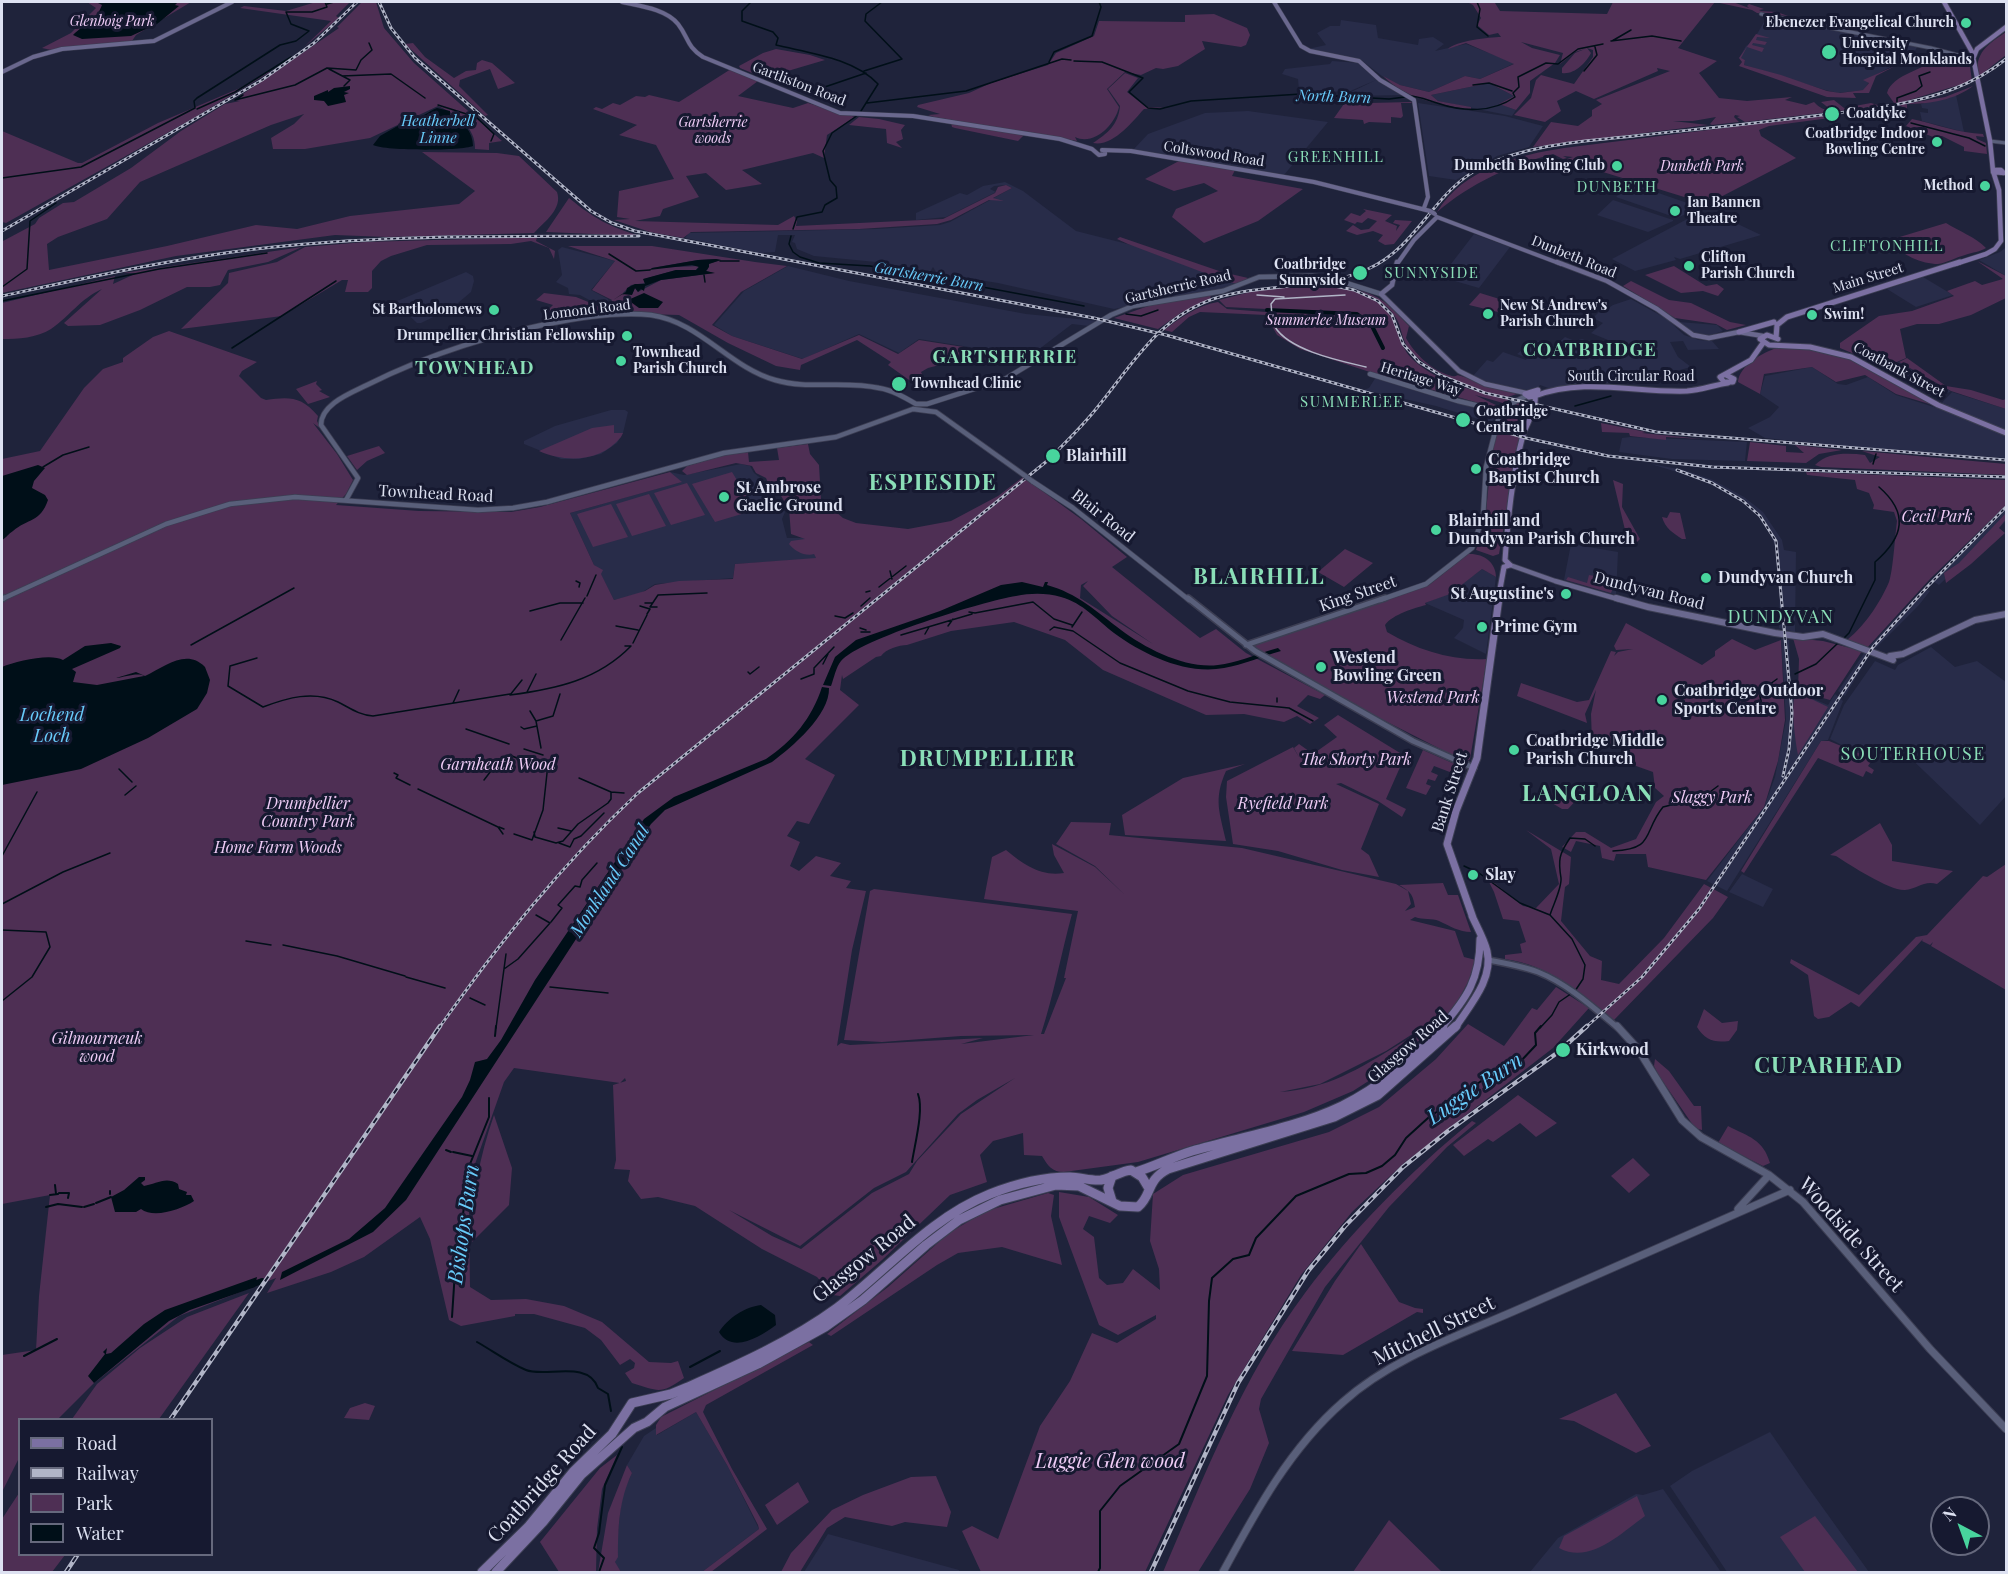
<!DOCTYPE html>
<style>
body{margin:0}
#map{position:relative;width:2008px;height:1574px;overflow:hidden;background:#1f233b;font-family:"Playfair Display",serif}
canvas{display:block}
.frame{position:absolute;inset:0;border:3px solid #dde1f1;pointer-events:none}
.legend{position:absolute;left:18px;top:1418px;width:195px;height:138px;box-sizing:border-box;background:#161930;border:2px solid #66697d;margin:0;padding:8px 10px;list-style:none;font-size:18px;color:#dde1f1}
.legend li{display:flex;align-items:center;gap:12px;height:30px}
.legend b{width:30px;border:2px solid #66697d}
.north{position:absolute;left:1930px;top:1496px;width:60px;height:60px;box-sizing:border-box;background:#161930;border:2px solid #66697d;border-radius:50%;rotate:319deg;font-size:16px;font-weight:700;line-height:24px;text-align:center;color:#dde1f1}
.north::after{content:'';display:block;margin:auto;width:21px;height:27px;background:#48d49d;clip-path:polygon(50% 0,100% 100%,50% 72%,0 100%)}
</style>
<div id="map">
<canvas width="2008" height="1574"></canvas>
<div class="frame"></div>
<ul class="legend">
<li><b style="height:8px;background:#7b70a2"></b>Road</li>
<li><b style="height:8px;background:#b1b5c7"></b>Railway</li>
<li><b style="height:16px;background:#4e2f54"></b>Park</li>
<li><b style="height:16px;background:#000f18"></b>Water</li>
</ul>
<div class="north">N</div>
</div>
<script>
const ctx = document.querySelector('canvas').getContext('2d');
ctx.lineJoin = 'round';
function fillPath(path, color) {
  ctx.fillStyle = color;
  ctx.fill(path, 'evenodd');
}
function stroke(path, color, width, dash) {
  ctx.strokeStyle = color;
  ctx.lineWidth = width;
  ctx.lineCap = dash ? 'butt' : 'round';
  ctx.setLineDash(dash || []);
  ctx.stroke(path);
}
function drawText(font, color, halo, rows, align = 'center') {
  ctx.font = font + ' "Playfair Display",serif';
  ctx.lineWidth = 6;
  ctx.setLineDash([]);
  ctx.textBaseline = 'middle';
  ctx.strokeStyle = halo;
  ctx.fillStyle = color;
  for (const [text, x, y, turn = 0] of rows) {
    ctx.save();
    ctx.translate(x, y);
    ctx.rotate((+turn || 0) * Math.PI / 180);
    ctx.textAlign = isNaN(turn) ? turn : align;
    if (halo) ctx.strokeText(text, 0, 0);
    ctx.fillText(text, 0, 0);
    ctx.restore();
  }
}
const built = new Path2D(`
 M 1768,15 L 1918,46 L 1912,55 L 1872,77 L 1864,90 L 1838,93 L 1825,90 L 1744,65 L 1745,60 L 1739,58 L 1746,46 L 1753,41 Z
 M 1341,20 L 1376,25 L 1378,38 L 1418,45 L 1419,39 L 1433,37 L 1444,44 L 1435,51 L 1466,44 L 1515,63 L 1480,79 L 1465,76 L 1429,92 L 1400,85 L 1382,76 L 1361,60 L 1308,49 L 1326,45 L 1317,33 L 1330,26 L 1340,26 Z
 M 1332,61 L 1360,63 L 1380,83 L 1405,95 L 1350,96 L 1349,93 L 1376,80 L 1348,92 L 1299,90 L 1298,79 L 1282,74 L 1285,69 L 1330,64 Z
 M 1489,83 L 1514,96 L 1500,104 L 1516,110 L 1512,116 L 1438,101 L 1431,95 Z
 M 1956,95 L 1964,132 L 1922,121 L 1920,112 L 1928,113 L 1928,109 L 1922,108 L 1921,104 Z
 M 1418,103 L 1505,116 L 1543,126 L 1529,147 L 1497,156 L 1456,180 L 1429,176 Z
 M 1248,111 L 1328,122 L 1284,175 L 1133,150 L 1148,134 L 1205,113 Z
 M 1005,182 L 1023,191 L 1076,231 L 1159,252 L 1235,284 L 1224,288 L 1114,309 L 998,283 L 947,275 L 936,272 L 933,267 L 930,272 L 897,268 L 876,264 L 876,262 L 814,256 L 797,249 L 795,243 L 792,242 L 795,235 L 778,235 L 775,252 L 760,253 L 685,238 L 689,233 L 876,229 L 940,225 L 950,222 L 1012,188 L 1006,185 L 994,186 L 990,189 L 996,192 L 946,217 L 916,220 L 916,213 L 960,193 L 967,195 L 983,186 Z
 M 1629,185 L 1641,187 L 1699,207 L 1687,211 L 1686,214 L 1677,218 L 1616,197 Z
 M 1613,200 L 1673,220 L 1673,221 L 1648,232 L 1597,215 Z
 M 1691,217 L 1696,217 L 1709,223 L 1723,217 L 1761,235 L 1680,259 L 1674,257 L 1676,260 L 1635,271 L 1612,259 Z
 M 1474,234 L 1510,247 L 1479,288 L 1441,277 Z
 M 2006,240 L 2006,276 L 1979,260 L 2000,252 L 2005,248 Z
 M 562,247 L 615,261 L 591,290 L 608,299 L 609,305 L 602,307 L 580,295 L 569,294 L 568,288 L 556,282 L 562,275 L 558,250 Z
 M 788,266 L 849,281 L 1026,314 L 1098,321 L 1089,326 L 1072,324 L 1034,353 L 1025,356 L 919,339 L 899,353 L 859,334 L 803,359 L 732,336 L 714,325 L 744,291 Z
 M 466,272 L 473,276 L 474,281 L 471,292 L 452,308 L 421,323 L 417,323 L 395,302 Z
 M 1923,277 L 1953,295 L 1916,307 L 1887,289 Z
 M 1631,299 L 1667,319 L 1684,335 L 1699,340 L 1712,341 L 1719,349 L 1688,350 L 1683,341 L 1670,342 L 1678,357 L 1691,367 L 1631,383 L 1595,383 L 1551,389 L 1540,385 L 1535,391 L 1505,387 L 1472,377 L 1487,360 L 1493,362 L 1503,352 L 1526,360 L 1527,358 L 1517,354 L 1535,340 L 1555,346 L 1565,337 L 1575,341 L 1582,339 L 1602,346 L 1608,340 L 1591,333 L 1603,323 L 1593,318 L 1601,310 L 1604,311 L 1613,305 Z
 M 1679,322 L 1717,325 L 1723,331 L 1708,336 L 1692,333 Z
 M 1897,361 L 1941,387 L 1951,391 L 1939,398 L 1885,367 Z
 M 1812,367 L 1838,384 L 1846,385 L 1868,377 L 1896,395 L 1937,408 L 1952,392 L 2006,409 L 2006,456 L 2005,458 L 1832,445 L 1765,438 L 1748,428 L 1770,417 L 1779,407 L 1760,394 L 1765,376 Z
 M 1376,377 L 1485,408 L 1495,417 L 1491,423 L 1436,406 L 1364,390 L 1369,388 Z
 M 611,410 L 625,410 L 628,412 L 623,433 L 617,443 L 601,454 L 579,459 L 561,459 L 524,444 L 524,441 L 555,426 Z
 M 1630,437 L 1747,442 L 1745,461 L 1672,459 L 1619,452 L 1622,438 Z
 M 741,464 L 750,466 L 754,473 L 763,480 L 785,512 L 782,519 L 787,538 L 805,538 L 817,559 L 735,564 L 733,578 L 655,584 L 641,593 L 614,600 L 599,571 L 594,565 L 570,513 L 681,482 L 670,472 L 684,475 Z
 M 1651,464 L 1684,470 L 1713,480 L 1744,497 L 1763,512 L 1782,540 L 1784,550 L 1796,552 L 1795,632 L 1779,628 L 1780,582 L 1776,549 L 1769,530 L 1759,517 L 1745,504 L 1709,482 Z
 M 2006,506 L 2006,521 L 1939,585 L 1931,580 Z
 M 1571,544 L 1618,552 L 1616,595 L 1564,580 Z
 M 1482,569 L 1496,577 L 1486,654 L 1454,638 L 1463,628 L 1464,620 L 1425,603 L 1450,593 Z
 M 1924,588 L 1930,591 L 1919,605 L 1875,649 L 1870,646 Z
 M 1781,639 L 1789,640 L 1791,692 L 1799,693 L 1828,705 L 1835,694 L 1843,701 L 1828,740 L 1821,741 L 1727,891 L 1707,881 L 1764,807 L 1775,777 L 1786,720 Z
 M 1931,647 L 1955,667 L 1977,661 L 2006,682 L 2006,796 L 1980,825 L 1898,746 L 1888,743 L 1869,759 L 1830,739 L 1844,705 L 1875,661 L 1895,670 L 1898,665 Z
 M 1865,652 L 1870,654 L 1845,696 L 1838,691 Z
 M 1742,874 L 1773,889 L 1763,907 L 1729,892 Z
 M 696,1412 L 727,1465 L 759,1529 L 702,1572 L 621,1572 L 615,1563 L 621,1503 L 624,1490 L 632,1473 L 627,1465 L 644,1436 L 656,1428 L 657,1435 Z
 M 1770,1432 L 1805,1483 L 1869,1572 L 1727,1572 L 1670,1486 L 1692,1471 Z
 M 1663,1489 L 1721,1572 L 1530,1572 L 1558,1538 L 1636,1494 L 1643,1495 Z
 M 828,1534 L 959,1570 L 960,1572 L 804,1572 Z`);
const green = new Path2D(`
 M 87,2 L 191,2 L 136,35 L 132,41 L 51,50 L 42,48 L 71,33 L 96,8 Z
 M 316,2 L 350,2 L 336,16 L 339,18 L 304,47 L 331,21 L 240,8 L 244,6 L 286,11 Z
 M 362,2 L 376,2 L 384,28 L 414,63 L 502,141 L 489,143 L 489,150 L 475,149 C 476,127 456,114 438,106 L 370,138 L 305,149 L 273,149 L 271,138 L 294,124 L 304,114 L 271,125 L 140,182 L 107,219 L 58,237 L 47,244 L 49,270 L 167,246 L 256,225 L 297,229 L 350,216 L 459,204 L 475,191 L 422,152 L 497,153 L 519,156 L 557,192 C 563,209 544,222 534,233 L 387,237 L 335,235 L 176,256 L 2,293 L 3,241 L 35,224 L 39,218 L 63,203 L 74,202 L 131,168 L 181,131 L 225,104 L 240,101 L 234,100 L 339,28 L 337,27 Z
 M 1467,2 L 1495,3 L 1500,11 L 1607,14 L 1613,2 L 1733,2 L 1749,8 L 1747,6 L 1749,4 L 1764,9 L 1759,10 L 1761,11 L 1777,12 L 1788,16 L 1757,13 L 1752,10 L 1715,2 L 1678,48 L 1717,61 L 1699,73 L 1719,98 L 1747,101 L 1792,97 L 1785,100 L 1806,105 L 1814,102 C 1819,107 1824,111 1830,109 L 1821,102 L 1834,100 L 1844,108 L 1871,103 L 1881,106 L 1745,122 L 1737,117 L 1740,116 L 1735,115 L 1734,117 L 1739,122 L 1712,125 L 1710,124 L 1716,117 L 1693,121 L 1673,121 L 1708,125 L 1533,147 L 1551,122 L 1578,126 L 1592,116 L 1592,110 L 1602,104 L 1596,100 L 1670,71 L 1657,68 L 1658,71 L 1594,99 L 1576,91 L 1557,101 L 1561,111 L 1545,122 L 1514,115 L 1531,98 L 1536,80 L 1541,75 L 1574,84 L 1593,57 L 1593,50 L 1587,48 L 1591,53 C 1586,63 1574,75 1562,73 L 1562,68 L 1575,53 L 1585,49 L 1575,52 L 1560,64 L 1563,53 L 1521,42 L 1532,48 L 1560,55 L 1555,63 L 1530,81 L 1530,93 L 1516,110 L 1499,104 L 1514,96 L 1489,83 L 1431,95 L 1438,101 L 1471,107 L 1471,110 C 1439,104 1407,100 1383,76 L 1400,85 L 1429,92 L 1465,76 L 1480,79 L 1514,64 L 1466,43 L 1448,49 C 1455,41 1490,37 1501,37 L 1498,33 L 1489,35 L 1477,25 L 1481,18 L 1473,5 Z
 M 1214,14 L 1247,28 L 1250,35 L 1246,45 L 1241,47 L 1202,41 L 1205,49 L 1178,66 L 1163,69 L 1156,68 L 1141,75 L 1125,72 L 1107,89 L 1119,107 C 1115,125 1094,146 1075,137 L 1077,141 L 934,117 L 928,115 L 940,114 L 917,107 L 918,105 L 969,93 L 991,83 L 1048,65 L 1056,53 L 1094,36 L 1099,21 L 1185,22 L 1185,15 Z
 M 2006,32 L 2006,55 L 1978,77 C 1974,53 1988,44 2006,32 Z
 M 1756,34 L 1770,38 L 1757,37 L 1756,40 L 1767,42 L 1765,45 L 1753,43 L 1752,45 L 1764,48 L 1762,52 L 1747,47 L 1741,58 L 1745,60 L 1744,65 L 1781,75 L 1827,91 L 1840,93 L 1863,90 L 1869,83 L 1863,80 L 1895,66 L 1876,76 L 1869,93 L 1853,93 L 1856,98 L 1827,97 L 1739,66 L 1742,62 L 1739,58 Z
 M 413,43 L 425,57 L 454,78 L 466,71 L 476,70 L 477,63 L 482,60 L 492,63 L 515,83 L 498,89 L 490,69 L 460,80 L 459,86 L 488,115 L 485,116 L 405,44 Z
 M 776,49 L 810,55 L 825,60 L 764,78 L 740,68 L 739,66 L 763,53 Z
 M 1941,51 L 1969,59 L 1972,81 L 1903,102 L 1905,104 L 1945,97 L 1973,86 C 1955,100 1929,104 1907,104 L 1907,109 L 1894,103 L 1887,93 C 1892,74 1927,69 1942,55 Z
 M 731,69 L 758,81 L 738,96 L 793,108 L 808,103 L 855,117 L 827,135 L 824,158 L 813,153 L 742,170 L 762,184 L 726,190 L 706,173 L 686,176 L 699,197 L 663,209 L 660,216 L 635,221 L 778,225 L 794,216 L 797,221 L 796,226 L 943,219 L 995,193 L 998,187 L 1006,185 L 1012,188 L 993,198 L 1004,201 L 989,200 L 951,220 L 937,224 L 859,229 L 691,232 L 683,238 L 650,232 L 614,220 L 630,219 L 617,217 L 619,191 L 674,179 L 656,145 L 619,135 L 637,125 L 593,109 L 596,107 L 602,109 L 613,103 L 620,105 L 636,96 L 645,97 L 649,95 L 679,102 Z
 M 267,72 L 270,72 L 192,119 L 6,223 L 2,222 L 2,131 L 78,163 L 82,163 L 158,123 L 240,88 Z
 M 1125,73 L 1138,78 L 1127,92 L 1146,107 L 1170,108 L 1144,109 C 1132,122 1113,147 1093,143 C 1108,133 1118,125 1120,106 L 1108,89 Z
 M 1346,101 L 1370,103 L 1411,102 L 1412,103 L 1401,103 L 1403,116 L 1401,118 L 1391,117 L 1391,123 L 1369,122 L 1364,124 L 1363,120 L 1334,118 Z
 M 1828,115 L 1830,118 L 1769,126 L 1759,130 L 1761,136 L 1796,158 L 1707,204 L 1564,160 L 1573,157 L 1563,156 L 1567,158 L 1563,159 L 1553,154 C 1511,165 1471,183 1437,212 C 1463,169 1518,155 1564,148 Z
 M 859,117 L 879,119 L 905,125 L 901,130 L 903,139 L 896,142 L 902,148 L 887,143 L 886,129 L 849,125 Z
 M 1912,119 C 1935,124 1959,133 1983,134 L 1984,137 L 1976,136 L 1977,139 L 1986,143 L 1987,154 L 1964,151 L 1964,147 L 1942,136 L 1933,137 L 1906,126 Z
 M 951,123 L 1024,135 L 1018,141 L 955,128 L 952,127 Z
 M 1179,161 L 1235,170 L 1232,176 L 1303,189 L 1258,221 L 1204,243 L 1172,217 L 1176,209 L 1218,191 L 1204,183 L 1174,191 L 1145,179 Z
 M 569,198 C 593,218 610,227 640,236 L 546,232 Z
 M 1363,209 L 1392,215 L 1385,221 L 1397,226 L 1396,231 L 1400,225 L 1393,223 L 1395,220 L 1412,221 L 1394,244 L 1385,245 L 1378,241 L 1383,235 L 1373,231 L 1357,235 L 1346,231 L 1353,225 L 1361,230 L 1369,229 L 1377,221 L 1368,218 L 1362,223 L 1357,222 L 1355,224 L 1344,220 L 1351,213 L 1360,216 L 1366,211 Z
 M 1946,223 C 1959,231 1975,237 1986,248 C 1980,252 1973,252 1965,255 C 1957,257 1946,263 1938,264 C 1922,264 1901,255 1892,242 L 1893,239 Z
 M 537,237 L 536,241 L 555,251 L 554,259 L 549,248 L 531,241 L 511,244 L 427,245 L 391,256 L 381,261 L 372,271 L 372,288 L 368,292 L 345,292 L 348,280 L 342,280 L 282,316 L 181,329 L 228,283 L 229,273 L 277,262 L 305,247 L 365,242 Z
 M 1120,237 L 1222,272 L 1248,278 L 1237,284 L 1223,280 L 1128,244 L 1117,239 Z
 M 568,246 L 652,246 L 755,262 L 752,264 L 755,262 L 787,266 L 741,292 L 712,325 L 732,336 L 802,359 L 859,335 L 898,354 L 919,340 L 983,350 L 978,355 L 928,368 L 921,372 L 927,384 L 919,387 L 888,365 L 891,362 L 857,340 L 801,365 L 800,370 L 776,366 L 728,343 L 679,315 L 608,313 L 608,306 L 612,300 L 592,290 L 615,261 ZM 716,259 L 721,260 L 708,264 L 708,269 L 706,271 L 714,273 L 661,280 L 638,292 L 635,288 L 632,294 L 622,294 L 631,285 L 645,283 L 644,279 L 676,270 L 696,270 L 699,266 L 652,268 L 698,260 Z
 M 302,247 L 268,262 L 228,270 L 220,285 L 210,287 L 187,287 L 140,310 L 100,325 L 68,326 L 64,323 L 102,289 C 80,299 70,316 51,329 C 37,338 18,339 2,339 L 2,303 L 115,276 L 113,284 L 137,273 L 123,273 Z
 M 1977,261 L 2006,276 L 2006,298 L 1971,315 L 1939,324 L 1917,324 L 1900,329 L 1906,358 L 1885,367 L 1840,348 L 1840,343 L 1879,316 L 1912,311 L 1954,296 L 1947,291 L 1975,281 L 1982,285 L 2003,279 Z
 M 1674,266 L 1706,286 L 1717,284 L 1724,289 L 1718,296 L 1703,291 L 1681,293 L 1645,275 Z
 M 1631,281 L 1669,300 L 1691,303 L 1730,322 L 1746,325 L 1727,330 L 1716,324 L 1675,318 L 1623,286 Z
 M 1313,284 C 1340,286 1382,293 1394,322 C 1403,343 1401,352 1422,367 C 1446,385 1480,392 1509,400 L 1503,403 L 1475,395 L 1498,406 L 1489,406 L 1405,382 L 1403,383 L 1300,349 L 1277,335 L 1266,315 L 1200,312 L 1189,317 L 1172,332 L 1164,330 C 1180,318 1198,305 1218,302 L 1227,309 L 1266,312 L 1266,309 L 1226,307 L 1219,300 L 1254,291 Z
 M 1358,290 C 1385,298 1390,306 1409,326 L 1406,338 C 1414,353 1433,372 1452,376 C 1459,377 1454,374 1461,376 C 1482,383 1496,389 1519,394 C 1514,394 1510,397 1507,397 C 1482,396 1424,369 1409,349 C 1403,341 1402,333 1399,324 C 1392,306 1374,297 1358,290 Z
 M 544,293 L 576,297 L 603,308 L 603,314 L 558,320 L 548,310 L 553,305 L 536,300 Z
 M 1480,293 L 1506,301 L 1498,312 L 1469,305 Z
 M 1211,295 L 1210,299 L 1182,312 L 1158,329 L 1114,318 L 1157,303 Z
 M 169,331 L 257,362 L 242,371 L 239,376 L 261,398 L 266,400 C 289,397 301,396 318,416 L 317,421 L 321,429 L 313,423 L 337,454 L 353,480 L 346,494 L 336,505 L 419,511 L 511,512 L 540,507 L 670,472 L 682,482 L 570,513 L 594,565 L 603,570 L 601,574 L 614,600 L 645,591 L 655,585 L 679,581 L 733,579 L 735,564 L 816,558 L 814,554 C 806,557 794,551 789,544 L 791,541 L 805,539 L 791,534 L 789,509 L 775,486 L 769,485 L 766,478 L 756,473 L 752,466 L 736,463 L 687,475 L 682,471 L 687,466 L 725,455 L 748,452 L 749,462 L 779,460 L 777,448 L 808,444 L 810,454 L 819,465 L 821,499 L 843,518 L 856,523 L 908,529 L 951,521 L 998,496 L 1023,477 L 1081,519 L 1127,557 L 1112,567 L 1200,638 L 1216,629 L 1246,653 L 1325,695 L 1320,699 L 1308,695 L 1297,706 L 1319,718 L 1310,724 L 1297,716 L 1284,722 L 1244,714 L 1206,715 L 1103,670 L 1065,640 L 1014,622 L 951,631 L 907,645 C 899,645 886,649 881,656 L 876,657 L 843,679 L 842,675 L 840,690 L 859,705 L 805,759 L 835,775 L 809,824 L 797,821 L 787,836 L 800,842 L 790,866 L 799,871 L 816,856 L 841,863 L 830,876 L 851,881 L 846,888 L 866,891 L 852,950 L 837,1046 L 841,1043 L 850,1045 L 983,1038 L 961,1044 L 1034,1035 L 961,1036 L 882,1042 L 844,1040 L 870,891 L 874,889 L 1072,914 C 1061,954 1054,994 1041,1034 L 1044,1034 L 1066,978 L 1064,978 L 1078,911 L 984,899 L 992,857 L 1006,850 C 1023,864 1041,877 1064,873 L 1054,855 L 1052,844 L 1095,867 L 1125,895 L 1095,866 L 1056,844 L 1071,822 L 1111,823 L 1109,835 L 1242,848 L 1396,884 L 1408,891 L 1411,904 L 1405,911 L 1415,907 C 1413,894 1410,891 1399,885 L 1443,883 L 1448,895 L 1458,895 L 1471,932 C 1459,932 1450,926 1439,921 C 1432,918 1423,920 1415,917 L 1410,920 L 1455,931 L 1464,957 L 1476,960 L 1468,982 L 1454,1008 L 1443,1020 L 1381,1073 L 1353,1091 L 1304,1112 L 1138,1162 L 1064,1172 C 1052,1172 1048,1166 1042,1156 L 1024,1155 L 1023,1133 L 993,1141 L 980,1155 L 987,1182 L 950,1195 L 882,1260 L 840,1296 L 833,1295 L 817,1277 L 762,1249 L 695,1206 L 658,1197 L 641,1199 L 628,1181 L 630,1170 L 614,1169 L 616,1160 L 613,1085 L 626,1081 L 625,1078 L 620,1083 L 514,1068 L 504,1082 L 475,1164 L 469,1216 L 470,1287 L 491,1300 L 526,1299 L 564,1306 L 602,1322 L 649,1362 L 671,1363 L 678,1361 L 684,1378 C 660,1395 659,1391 632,1383 L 625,1373 L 634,1368 L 635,1363 L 630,1359 L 620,1365 L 601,1340 L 585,1328 L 534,1314 L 515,1314 L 515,1316 L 461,1326 L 449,1320 L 430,1239 L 420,1217 L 364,1257 L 331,1272 L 267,1293 L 276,1278 L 179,1316 L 94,1383 L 58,1419 L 20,1420 L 19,1458 L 2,1492 L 2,1355 L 36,1350 L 39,1296 L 50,1195 L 2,1204 L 2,459 L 40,451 L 84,388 L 103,369 L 123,362 L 123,358 L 153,337 ZM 1088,581 L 1083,586 L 1112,616 L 1153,644 L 1080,598 L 1081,585 ZM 1425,1026 C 1417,1034 1408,1039 1398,1045 C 1359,1069 1327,1089 1280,1092 L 1320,1084 L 1386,1051 ZM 1015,1078 L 961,1114 L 917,1161 L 909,1174 L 872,1193 L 801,1249 L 772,1236 L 729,1210 L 800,1246 L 874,1188 L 906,1172 L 958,1114 L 977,1100 Z
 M 1777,348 L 1809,349 L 1848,358 L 1936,406 L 1896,394 L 1865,375 L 1836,382 L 1812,367 L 1764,374 L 1760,394 L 1738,382 C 1739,366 1763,352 1777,348 Z
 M 1907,358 L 1946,386 L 1971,390 L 2003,400 L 2006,399 L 2006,409 L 1951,391 L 1899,362 Z
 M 317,381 L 316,384 L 322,390 L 319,391 L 330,397 L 308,404 L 296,389 Z
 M 1517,402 L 1528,405 L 1519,440 L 1499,554 L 1493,556 L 1476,550 L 1485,522 L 1492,451 L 1504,409 Z
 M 1601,423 L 1646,432 L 1642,433 L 1702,439 L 1666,437 L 1666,440 L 1630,436 L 1629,433 L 1602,432 Z
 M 614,425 L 614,433 L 623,433 L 621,437 C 601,462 566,463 539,451 L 592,428 Z
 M 1750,442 L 1786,446 L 1786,452 L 1804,453 L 1795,445 L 1842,450 L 1819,454 L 1806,463 L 1747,461 Z
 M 379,446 L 385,453 L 367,461 L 357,470 L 347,456 Z
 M 1862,451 L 2006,464 L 2006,475 L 1821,467 L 1815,465 C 1828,452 1847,453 1865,455 L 1870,463 L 1880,457 Z
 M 732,472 L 755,510 L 715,522 L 692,484 Z
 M 1806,472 L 2006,480 L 2006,505 L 1930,579 L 1866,649 L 1844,642 C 1863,629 1880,603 1889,582 C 1893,571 1895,536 1897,521 L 1894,512 L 1873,509 L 1874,505 L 1869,493 L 1857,489 L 1855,480 L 1807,475 Z
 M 1613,480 L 1623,484 L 1622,507 L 1640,539 L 1637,542 L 1630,540 L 1626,534 Z
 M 687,483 L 705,515 L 671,525 L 654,493 Z
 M 649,494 L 666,526 L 632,536 L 616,504 Z
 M 611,504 L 628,537 L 593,547 L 577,514 Z
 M 1670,512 L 1680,513 L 1686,539 L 1682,539 C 1673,533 1665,528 1662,517 L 1667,518 Z
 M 2006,513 L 2006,519 L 1999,528 L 2005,533 L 1971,564 L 1946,583 L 1944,573 L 1959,563 Z
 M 1345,549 L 1373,563 L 1344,587 L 1318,572 Z
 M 1468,554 C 1483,553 1496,562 1496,577 L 1482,569 L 1450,594 L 1425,603 L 1426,605 C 1415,608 1393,614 1385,625 L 1387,632 C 1418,650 1451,661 1487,659 L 1470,759 L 1466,762 L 1334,695 L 1252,646 L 1429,585 Z
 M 1589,575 L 1611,579 L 1613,588 L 1611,593 L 1566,580 L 1568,577 L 1587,583 Z
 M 1626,623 L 1702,665 L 1715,656 L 1715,651 L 1732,639 L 1755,650 L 1781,640 L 1785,720 L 1778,761 L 1764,807 L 1706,880 L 1648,867 L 1646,854 L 1616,854 L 1614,861 L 1602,858 L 1600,846 L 1576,841 L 1571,852 L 1562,847 L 1576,832 L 1585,832 L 1611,848 L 1636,839 L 1656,802 L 1664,796 L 1655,788 L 1653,772 L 1622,761 L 1623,747 L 1592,742 L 1591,714 L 1596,690 L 1585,714 L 1587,723 L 1517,696 L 1521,683 L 1577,702 L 1589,700 L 1611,651 L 1616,652 L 1614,656 L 1618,652 L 1633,649 L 1616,650 L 1614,646 Z
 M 1793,638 L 1823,641 L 1862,651 L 1830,700 L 1798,691 L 1799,659 Z
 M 1799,693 L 1828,707 L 1798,755 C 1795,739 1791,709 1795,694 Z
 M 1338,715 L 1405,756 L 1386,799 L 1406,809 L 1402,817 L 1378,801 L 1341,783 L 1336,784 L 1379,804 L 1361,849 L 1369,855 L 1379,877 L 1342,870 L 1278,851 L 1233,844 L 1226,797 L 1227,781 L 1293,747 L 1300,759 L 1294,748 L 1299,744 L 1313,754 L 1337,737 L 1324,725 Z
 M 1821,741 L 1829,741 L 1873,759 L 1868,766 L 1874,770 L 1872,774 L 1866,771 L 1863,777 L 1818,758 L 1744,873 L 1741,871 Z
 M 1423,750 L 1466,769 L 1456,788 L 1450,786 L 1455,774 L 1434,766 L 1431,772 L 1438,775 L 1435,781 L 1428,779 L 1426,784 L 1431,786 L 1426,795 L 1406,788 Z
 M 1245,764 L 1226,771 C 1213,800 1220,813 1226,841 L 1125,835 L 1122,815 L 1183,778 Z
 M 1554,786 L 1574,791 L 1580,796 L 1568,809 L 1562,809 L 1547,800 L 1553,792 Z
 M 1880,823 L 1892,845 L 1892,861 L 1953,871 L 1937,884 C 1924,880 1917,889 1905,890 C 1890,891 1850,865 1836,856 L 1830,855 Z
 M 1526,830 L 1571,857 L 1569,884 L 1565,887 L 1561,921 L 1590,956 L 1602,961 L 1601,980 L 1619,984 L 1664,938 L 1704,884 L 1728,897 L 1713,918 L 1614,1020 C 1581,993 1549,965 1505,959 L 1505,955 L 1522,953 L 1520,944 L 1526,942 L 1519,921 L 1503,919 L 1494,892 L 1486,876 L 1523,906 L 1536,908 L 1559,884 L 1551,849 Z
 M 2006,864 L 2006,990 L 1931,946 L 1933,942 L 1930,945 L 1922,941 L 1923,939 L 1859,1007 L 1851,1002 L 1829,1017 L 1818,1019 L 1814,1016 L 1808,975 L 1790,963 L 1791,959 L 1859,995 L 1916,937 L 1927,935 L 1983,876 L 1987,877 Z
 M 1556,987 L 1589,1008 L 1553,1048 L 1404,1163 L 1352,1212 L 1301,1275 L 1228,1395 L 1145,1572 L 981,1572 L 962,1531 L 972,1526 L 998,1539 L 1040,1426 L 1070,1381 L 1092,1333 L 1117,1343 L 1156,1319 L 1156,1315 L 1118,1335 L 1099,1325 L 1059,1217 L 1059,1192 L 1089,1197 L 1118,1215 L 1110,1223 L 1089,1216 L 1083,1229 L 1094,1237 L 1099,1278 L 1107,1285 L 1123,1283 L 1133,1269 L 1160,1290 L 1159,1269 L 1150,1241 L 1153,1194 L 1183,1175 L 1329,1132 L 1379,1107 L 1436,1059 L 1468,1024 L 1504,1046 L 1532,1008 L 1537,1010 Z
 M 1704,1009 L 1722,1023 L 1738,1021 L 1737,1030 L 1729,1041 C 1714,1043 1705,1040 1697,1027 Z
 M 1655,1059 L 1669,1071 L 1694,1106 L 1701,1106 L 1702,1130 L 1695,1128 L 1659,1076 L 1654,1066 Z
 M 1518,1095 L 1557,1123 L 1536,1137 L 1520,1123 L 1493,1142 L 1488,1139 L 1464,1156 L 1453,1145 Z
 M 494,1115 L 512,1168 L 509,1205 L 472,1242 C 472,1197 479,1158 494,1115 Z
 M 1472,1121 L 1476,1123 L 1447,1147 L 1389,1207 L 1325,1287 L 1261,1399 L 1259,1409 L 1269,1443 L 1250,1489 L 1198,1572 L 1163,1572 C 1204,1477 1242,1377 1305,1293 C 1353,1229 1410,1172 1472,1121 Z
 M 1728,1126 C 1749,1137 1763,1139 1770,1163 L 1763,1166 L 1718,1143 Z
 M 1633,1158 L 1650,1175 L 1629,1193 L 1611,1176 Z
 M 1048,1193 L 1054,1195 L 1051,1216 L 1062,1265 L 1002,1247 L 958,1253 L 937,1265 L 831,1336 L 827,1334 L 888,1287 L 949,1233 L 986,1211 Z
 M 1361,1244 L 1399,1302 L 1415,1308 L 1423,1309 L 1423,1313 L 1417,1312 L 1343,1355 L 1292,1351 L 1335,1281 Z
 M 249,1293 L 159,1419 L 72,1419 L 97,1384 L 140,1348 L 187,1317 Z
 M 809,1342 L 813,1345 L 706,1405 L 703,1412 L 732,1469 L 767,1529 L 711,1572 L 702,1572 L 759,1529 L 758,1525 L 727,1465 L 696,1412 L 656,1435 L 656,1425 L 661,1417 Z
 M 1616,1393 L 1651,1446 L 1636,1453 L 1574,1421 L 1559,1419 Z
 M 365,1403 L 375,1406 L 369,1420 L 344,1418 L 350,1408 Z
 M 617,1455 L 602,1489 L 597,1529 L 596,1572 L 559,1572 L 540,1542 L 600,1468 Z
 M 627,1465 L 632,1473 C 619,1500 618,1527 618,1557 L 615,1562 L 621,1572 L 598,1572 L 608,1513 Z
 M 936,1476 L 951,1512 L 947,1527 L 905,1522 L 892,1526 L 845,1517 L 827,1528 L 800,1572 L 781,1572 L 791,1553 L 832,1510 L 863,1495 L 911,1477 Z
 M 798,1482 L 809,1502 L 777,1525 L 765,1505 Z
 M 19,1493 L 20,1554 L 65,1555 L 52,1572 L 2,1572 L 2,1519 Z
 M 1637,1496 L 1645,1516 C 1621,1533 1590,1565 1559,1548 L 1564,1536 Z
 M 1815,1516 L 1858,1572 L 1805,1572 L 1780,1537 Z
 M 1389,1520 L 1442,1572 L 1353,1572 Z`);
const water = new Path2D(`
 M 96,2 L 178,2 L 175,5 L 179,6 L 157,24 L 131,36 L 82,39 L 73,35 C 84,24 96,21 102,5 Z
 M 350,86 L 350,89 L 344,92 L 349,93 L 344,95 L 346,102 L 328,106 L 324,101 L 314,100 L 314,96 L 328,90 L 328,92 L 334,88 Z
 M 437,108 L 450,111 L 450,115 C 463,121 473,132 473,146 C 461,151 384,151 373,145 L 380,136 L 401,124 L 401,120 C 414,125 426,112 437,108 Z
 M 716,259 L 721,260 L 709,264 L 709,267 L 706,271 L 715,273 L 661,280 L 645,286 L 644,291 L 641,289 L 638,292 L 635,288 L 632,295 L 622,294 L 613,300 L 626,292 L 627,288 L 635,284 L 645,284 L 643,279 L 676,270 L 696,270 L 699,267 L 692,265 L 649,270 L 652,268 L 698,260 Z
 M 644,293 L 663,302 L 658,308 L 639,308 L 628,300 Z
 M 38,465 L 45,468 L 34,481 L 32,488 L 45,495 L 48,500 C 40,523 28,518 13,531 C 8,534 7,537 2,540 L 2,476 Z
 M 1022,582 L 1043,587 L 1045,582 L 1048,582 L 1047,585 C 1077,593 1097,612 1121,630 C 1146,649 1186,669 1218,665 C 1236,663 1254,655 1271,650 L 1278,648 L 1281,651 C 1263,656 1243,665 1224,668 C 1186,675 1144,655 1114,633 C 1097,620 1083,603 1061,597 C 1047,593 1031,593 1016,596 C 984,601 860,639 841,661 C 836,667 834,678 831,686 L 823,685 L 835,657 L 856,640 L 940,611 L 1001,585 Z
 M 111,643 L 121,646 L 120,648 L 72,669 L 76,672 L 73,682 L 97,685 L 144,676 C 138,672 125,677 116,678 L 136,672 L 145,676 C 165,667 186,648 205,667 L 210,680 L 207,693 L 197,709 L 148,738 L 81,769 L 2,785 L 2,667 C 16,661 51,653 63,660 L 85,646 Z
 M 822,687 L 829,688 C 830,715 792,747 772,762 L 665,810 L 651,824 L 406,1200 L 373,1232 L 280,1280 L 282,1272 L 349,1239 L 385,1208 L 462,1097 L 470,1080 L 475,1062 L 487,1059 L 501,1040 L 535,980 L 644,819 L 674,797 L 766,759 C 793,741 812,718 822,687 Z
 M 139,1177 L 145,1177 L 145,1180 L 141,1183 L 144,1186 C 156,1184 166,1176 178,1184 L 179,1189 L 187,1192 L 186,1195 L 191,1195 L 194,1201 C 182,1209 154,1219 141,1209 L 136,1212 L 115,1212 L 111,1197 L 124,1190 Z
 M 257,1277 L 255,1287 L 190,1310 L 169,1321 L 94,1383 L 88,1376 L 105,1354 L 103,1352 L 107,1348 L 106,1354 L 111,1353 L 144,1324 L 165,1310 Z
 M 761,1305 L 775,1315 L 776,1325 C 760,1337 732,1354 719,1332 C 728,1318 745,1307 761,1305 Z`);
const streamFar1 = new Path2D(`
 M 370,2 L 373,2
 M 751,2 L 742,11 L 742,21 L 773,32 L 778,38 L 776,45 C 809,53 854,58 878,84 L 861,111
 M 1477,2 L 1480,9 L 1477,27 L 1488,36
 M 327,4 L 334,2
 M 1611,41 L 1652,36 L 1681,41
 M 1612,41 L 1631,30
 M 1074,61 L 1102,62 L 1143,78 L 1129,92 L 1148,108 L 1160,109 L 1191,101 L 1301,94 L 1389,99 L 1405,97
 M 1049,62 L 1054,52 L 1092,36 L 1101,7 L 1099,2
 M 329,69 L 350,80 L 344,86
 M 864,71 L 902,59 L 865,21 L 866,14 L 882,2
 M 1584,71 L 1597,55 L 1595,47
 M 342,76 L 391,74 L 425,98
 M 1473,85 L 1489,83 L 1512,91
 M 810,92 L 866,73
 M 243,95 L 235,100 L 295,85 L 327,68 L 356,70 L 361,60 L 372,50 L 369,43
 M 1409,96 C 1419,96 1427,100 1437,103 C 1463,112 1492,113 1515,97 L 1513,93 L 1519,87 L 1518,77 L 1546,63 L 1558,64 L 1578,49 L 1603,44
 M 1897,102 L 1897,98 L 1916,91 L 1922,86 L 1919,76 L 1930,72
 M 867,103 L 966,91 L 1062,59 L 1071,60
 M 438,105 L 476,117 L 494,134 L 491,141
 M 197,109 L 235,92 L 291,57
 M 1911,123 L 1969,138 L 1985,146
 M 2,178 L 81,167 L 195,108 L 194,101 L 197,98 L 280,45 L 296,41 L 309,31 L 291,24 L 286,12 L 312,12 L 327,7 L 325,2
 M 793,229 L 797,217 L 822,212 L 825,205 L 837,198 L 836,187 L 830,180 L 823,151 L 832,133 L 858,115
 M 791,236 L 789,244 L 793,252 L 800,257 L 819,263 L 870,266 L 1084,306
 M 609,254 L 636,271 L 650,270
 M 720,261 L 739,261
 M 704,275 L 705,282
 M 2,287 L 27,269 L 30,221 L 56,203
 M 2,301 L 159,269 L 267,253
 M 1126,314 L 1141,316 L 1158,310
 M 232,348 L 336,281
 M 1575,406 L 1611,396
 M 1873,464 L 1876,454
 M 43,467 L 63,455 L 89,447
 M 890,571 L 892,579
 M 576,581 L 580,583 L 579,587
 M 879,587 L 906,566
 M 866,592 L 870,591
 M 587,596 L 596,575
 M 645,603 L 652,603
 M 640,606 L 650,609 L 647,614
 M 861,606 L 870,598
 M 657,607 L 650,607 L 658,595 L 707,593
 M 530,611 L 560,603 L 583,603
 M 969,612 L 975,613 L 1033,602 L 1054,619 L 1072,625
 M 835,616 L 845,618 L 853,613
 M 616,626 L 638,630
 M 948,626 L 953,619
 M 1072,627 L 1082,612
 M 860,628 L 866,630
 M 1050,630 L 1054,627 L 1073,631 L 1120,663 L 1188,691 L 1230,702 L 1289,708 L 1313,721
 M 861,632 L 870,632
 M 925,634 L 929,627
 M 901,635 L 972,614
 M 1844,638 L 1849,633 L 1875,580 L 1875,562 C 1904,537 1909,513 1879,487
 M 561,640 L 585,598
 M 633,643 L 647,615
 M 191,645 L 294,588
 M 257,658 L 230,666 L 228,686 L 263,707 C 287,698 313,690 338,702 C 350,708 359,715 373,716 L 510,694
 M 823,664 L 829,652
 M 814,668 L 834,647
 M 748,672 L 750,674 L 759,667
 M 1795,674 L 1816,664 L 1838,643
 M 801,679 L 814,674 L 814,669
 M 522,680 L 510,695 C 556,689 598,680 631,646 L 625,646
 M 527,692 L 536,674
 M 1277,698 L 1277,702
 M 453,703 L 459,690
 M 530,711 L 536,721
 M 1764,714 L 1759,692 L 1777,679
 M 521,727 L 524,729 L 537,726
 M 466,729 L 509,744
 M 541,748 L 536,721 L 553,716 L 560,694
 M 524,749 L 543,755
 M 119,769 L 132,782
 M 394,773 L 398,775 L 396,778 L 410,785
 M 579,778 L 611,792
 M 484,780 L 497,763 L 512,756 L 529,763
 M 418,789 L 498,827 L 503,834
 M 125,795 L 136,786
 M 499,827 L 504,829
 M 558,828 L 571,831
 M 534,832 L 535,837 L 556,843 L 563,841 L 578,824 L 608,803 L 611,799 L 611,792 L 624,793
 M 514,834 L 532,840 L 543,810 L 548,764
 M 559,843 L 570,847 L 574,839 L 581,836 L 604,813
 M 1613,851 C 1656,849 1642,833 1663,807 L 1703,797 L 1718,786
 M 2,856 L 37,792
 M 1464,866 L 1479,873 L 1520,903 L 1550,915
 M 2,904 L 63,872 L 110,853
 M 551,922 L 562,908 L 558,905 L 575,886 L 580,887 L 582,880 L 597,863
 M 2,930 L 46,932 L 50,947 L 32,977 L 2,1001
 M 246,941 L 271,945
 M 283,945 L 337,956 L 405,976
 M 507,967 L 504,969 L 518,959 L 550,923 L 536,915
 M 406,977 L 445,988
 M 550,987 L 608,993
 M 470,998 L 485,1005
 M 496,1028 L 506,954
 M 1540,1028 L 1552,1015 L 1559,1002 L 1575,991 L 1583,979 L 1585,965 L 1572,939 L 1550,915 C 1553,905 1562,888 1561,878 C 1558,860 1559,854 1570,838 L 1585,839 L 1595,846`);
const stream = new Path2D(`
 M 495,1036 L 496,1026
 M 446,1150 L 451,1152
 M 453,1152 L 472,1156
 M 912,1162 C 915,1143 924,1110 918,1094
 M 55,1185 L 56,1194
 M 110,1191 L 110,1194
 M 59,1193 L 69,1193 L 68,1198
 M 50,1195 L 58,1194
 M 96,1203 L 111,1197
 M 46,1207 L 58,1204 L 82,1207
 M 84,1207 L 94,1204
 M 452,1317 L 455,1271 L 470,1164 L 489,1117 L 489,1098
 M 477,1342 C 493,1351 509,1363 526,1370 C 545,1378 588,1359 598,1388 L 608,1394 L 611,1411
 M 24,1356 L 57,1339
 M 690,1367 L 720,1351
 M 599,1572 L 604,1558 L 594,1548 L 599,1533 L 605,1485 L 622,1447
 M 1098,1572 L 1100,1568 L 1100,1511 L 1120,1486 L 1179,1444 L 1207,1376 L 1209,1301 L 1212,1278 L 1233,1259 L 1249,1255 L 1256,1238 L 1296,1196 L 1349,1174 L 1366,1173 L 1382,1166 L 1395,1155 L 1406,1138 L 1428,1118 L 1487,1077 L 1519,1063 L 1536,1045 L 1535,1033 L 1541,1026`);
const canalFar1 = new Path2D(`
 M 1267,310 L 1357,314 L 1372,326 L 1383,348`);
const canal = new Path2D(`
 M 251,1285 L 262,1281`);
const tertiaryFar3 = new Path2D(`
 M 1761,14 L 1931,48 L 1973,59
 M 1990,141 L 2006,143`);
const tertiaryFar2 = new Path2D(`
 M 1343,282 L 1381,294
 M 1370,374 L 1458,401 L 1501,411
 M 916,404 L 927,404 L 1005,379 L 1111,315 L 1133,306 L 1223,291 L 1259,277 L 1312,276 L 1325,278
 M 913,409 L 936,412 L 1024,475
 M 1032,481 L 1073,508 L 1189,600
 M 346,500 L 358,478 L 321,425 C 321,404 351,393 367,385 C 431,353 498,332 569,320 C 596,316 624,312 651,315 C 700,322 729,367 775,380 C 809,390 844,380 879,388 C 892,390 904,397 916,404
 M 2,599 L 166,524 L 230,504 L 295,497 L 478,510 L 513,508 L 547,502 L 724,453 L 836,437 L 913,409
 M 1380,600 L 1426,584 L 1472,548 L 1483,517 L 1486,467 L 1501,409 L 1526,396`);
const tertiaryFar1 = new Path2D(`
 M 1188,598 L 1255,651 L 1413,741 L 1474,768
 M 2,599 L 4,598
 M 1246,645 L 1385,598
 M 1488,960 C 1505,963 1522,966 1538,972 C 1568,984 1594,1008 1618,1028`);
const tertiary = new Path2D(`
 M 1617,1026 L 1638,1049 L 1682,1120 L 1701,1137 L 1769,1175 L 1803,1202 L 1930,1349 L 2006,1429
 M 1738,1209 L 1769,1175
 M 1223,1572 C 1256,1511 1290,1448 1343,1402 C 1392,1358 1460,1335 1519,1309 C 1609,1269 1700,1230 1790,1190`);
const secondaryFar2 = new Path2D(`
 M 622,2 C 640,6 666,9 678,24 C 689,38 686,46 703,57 L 840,113 L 913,116 L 1060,139 L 1092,149 L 1099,155 L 1105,154 L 1105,151
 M 1274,2 L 1301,46 L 1310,51 L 1359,61 L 1380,80 L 1414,100 L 1428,197 L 1424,208
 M 2,72 L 33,57 L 62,49 L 154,41 L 232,2
 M 1102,150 L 1131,151 L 1314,182 L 1430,211
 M 1437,217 L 1561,264
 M 1397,264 L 1414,240 L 1437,217`);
const secondaryFar1 = new Path2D(`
 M 1397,262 L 1392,285 L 1381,294 L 1459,371 L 1485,384 L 1526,393
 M 1557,262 L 1607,281 L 1657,309 L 1693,335 L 1709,338 L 1739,332 L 1763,336
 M 1510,565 L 1555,581 L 1621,600`);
const secondary = new Path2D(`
 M 1616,598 L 1648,607 L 1775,633 L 1803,637 L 1823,634 L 1893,660 L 1891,657
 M 1890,656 L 1903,654 L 1975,620 L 2006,614`);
const primaryFar3 = new Path2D(`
 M 1944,2 L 1972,52 L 1990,141 L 1993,171 L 1999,190 L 2001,241 L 1995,249 L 1986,254 L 1955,264
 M 1973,59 L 1977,49 L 2006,27
 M 1993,170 L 2001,170 L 2004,173 L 1993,172`);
const primaryFar2 = new Path2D(`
 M 1739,332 L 1774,322
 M 1776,338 L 1777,325 L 1787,317 L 1960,262
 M 1778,339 L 1767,335 L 1760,339 L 1769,345 L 1810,347 L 1851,357 L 1938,405 L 2006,433
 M 1726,375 L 1734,379 L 1733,382 L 1724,382 L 1720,377 L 1751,360 L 1763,343
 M 1534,396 L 1529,397 L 1525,394 L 1538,390
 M 1535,396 C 1583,377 1637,393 1687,391 C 1701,390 1714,385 1728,383
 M 1504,567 L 1510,565 L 1505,560 C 1508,518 1512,476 1523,435 C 1527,423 1537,408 1535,396
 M 1498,600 L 1504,567`);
const primaryFar1 = new Path2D(`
 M 1473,918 L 1447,844 L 1456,811 L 1477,758 L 1499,598
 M 1441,1028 C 1467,998 1480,979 1480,939
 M 1455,1028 C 1469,1006 1494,979 1487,951 C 1484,939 1477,927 1472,916`);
const primary = new Path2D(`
 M 1136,1172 C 1155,1166 1173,1157 1192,1151 C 1241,1137 1296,1128 1342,1106 C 1380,1087 1415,1058 1443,1026
 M 1112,1176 L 1108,1188 L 1112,1201
 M 482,1572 L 528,1527 L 573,1472 L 612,1434 L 632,1403 L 671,1394 L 688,1387 C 738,1365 792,1341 837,1308 C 887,1270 930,1218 990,1194 C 1015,1184 1043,1177 1070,1177 C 1080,1177 1091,1181 1101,1180 C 1112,1178 1121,1171 1131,1170 L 1142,1177 L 1148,1187
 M 496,1572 L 543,1522 L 581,1475 L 634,1428 L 647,1422 L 665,1407 L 758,1364 L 825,1327 L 863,1300 L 926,1245 L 959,1220 L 1000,1200 L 1056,1185 L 1079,1186 L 1120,1206 L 1138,1207 C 1152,1196 1146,1180 1168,1169 L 1334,1117 L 1378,1095 L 1456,1026`);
const tram = new Path2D(`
 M 1257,295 L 1284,297
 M 1345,295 L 1275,299 L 1271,304 C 1272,311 1271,321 1275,327 C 1290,351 1341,361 1366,367`);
const railFar1 = new Path2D(`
 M 379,2 L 391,28 L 415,58 L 591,211 L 612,223 L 635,231 L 1094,318 L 1166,335 L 1526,438 L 1608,456 L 1712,467 L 2006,477
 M 2,231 L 262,80 L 314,43 L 357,2
 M 1325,284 L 1354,290 L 1378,301 L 1392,315 L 1403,344 L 1419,362 L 1442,376 L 1485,393 L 1656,432 L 2006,460
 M 2,296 C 95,276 189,255 284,246 C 402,234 521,237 639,236
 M 1677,470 L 1712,483 L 1743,501 L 1760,516 L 1776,541 L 1792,713 L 1789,749 L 1783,776
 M 439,1028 C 499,943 562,864 638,793 L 1047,461 C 1065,443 1084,425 1100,404 C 1134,362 1160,316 1216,298 C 1265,283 1321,290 1368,269 C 1419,246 1433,191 1482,167 C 1531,143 1590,141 1643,135 C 1727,126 1811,118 1894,105 C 1936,97 1972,86 2006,59
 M 1585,1028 L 1642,977 L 1699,909 L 1873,647 L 1928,586 L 2006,507`);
const rail = new Path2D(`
 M 170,1420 L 440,1026
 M 66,1572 L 78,1554
 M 1151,1572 L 1238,1383 L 1308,1271 L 1345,1226 L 1403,1167 L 1448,1131 L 1557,1053 L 1587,1026`);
const tertiaryBridge = new Path2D(`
 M 1325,278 L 1343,282
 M 1024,475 L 1032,481`);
const secondaryBridge = new Path2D(`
 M 1430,211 L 1435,214`);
const markers = [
 [1966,23,6,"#48d49d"],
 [1829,52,8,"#48d49d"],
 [1832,114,8,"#48d49d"],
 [1937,142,6,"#48d49d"],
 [1617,166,6,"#48d49d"],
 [1985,186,6,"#48d49d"],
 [1675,211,6,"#48d49d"],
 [1689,266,6,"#48d49d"],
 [1360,273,8,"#48d49d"],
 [494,310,6,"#48d49d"],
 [1488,314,6,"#48d49d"],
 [1812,315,6,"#48d49d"],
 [627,336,6,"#48d49d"],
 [621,361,6,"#48d49d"],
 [899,384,8,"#48d49d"],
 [1463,420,8,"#48d49d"],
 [1053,456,8,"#48d49d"],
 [1476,469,6,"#48d49d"],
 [724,497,6,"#48d49d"],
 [1436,530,6,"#48d49d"],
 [1706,578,6,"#48d49d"],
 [1566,594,6,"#48d49d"],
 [1482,627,6,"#48d49d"],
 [1321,667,6,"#48d49d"],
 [1662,700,6,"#48d49d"],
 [1514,750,6,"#48d49d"],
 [1473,875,6,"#48d49d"],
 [1563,1050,8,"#48d49d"]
];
const farParknames = [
 ["Glenboig Park",112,22],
 ["Gartsherrie",713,123],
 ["woods",713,139],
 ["Dunbeth Park",1702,167],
 ["Summerlee Museum",1326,321]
];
const farPoinames = [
 ["Ebenezer Evangelical Church",1954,23,"right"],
 ["University",1842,44],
 ["Hospital Monklands",1842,60],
 ["Coatdyke",1846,114],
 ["Coatbridge Indoor",1925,134,"right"],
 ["Bowling Centre",1925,150,"right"],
 ["Dumbeth Bowling Club",1605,166,"right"],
 ["Method",1973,186,"right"],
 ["Ian Bannen",1687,203],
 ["Theatre",1687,219],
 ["Clifton",1701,258],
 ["Parish Church",1701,274],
 ["Coatbridge",1346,265,"right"],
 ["Sunnyside",1346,281,"right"],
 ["New St Andrew's",1500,306],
 ["Parish Church",1500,322],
 ["St Bartholomews",482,310,"right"],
 ["Swim!",1824,315],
 ["Drumpellier Christian Fellowship",615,336,"right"],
 ["Townhead",633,353],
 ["Parish Church",633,369],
 ["Townhead Clinic",912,384],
 ["Coatbridge",1476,412],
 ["Central",1476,428]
];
const farStreetnames = [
 ["Gartliston Road",799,84,21],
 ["Coltswood Road",1214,154,9],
 ["Dunbeth Road",1574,257,22],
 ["Main Street",1868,278,-17],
 ["Gartsherrie Road",1178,287,-13],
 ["Lomond Road",587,310,-7],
 ["Coatbank Street",1899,370,28],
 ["South Circular Road",1631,377],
 ["Heritage Way",1421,379,17]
];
const farWaternames = [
 ["North Burn",1334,97,2],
 ["Heatherbell",438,121],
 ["Linne",438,138],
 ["Gartsherrie Burn",929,277,10]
];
const farNeighbourhoodnames = [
 ["GREENHILL",1336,157],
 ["DUNBETH",1617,187],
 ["CLIFTONHILL",1887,246],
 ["SUNNYSIDE",1432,273],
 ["SUMMERLEE",1352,402]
];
const poiNames = [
 ["Blairhill",1066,456],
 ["Coatbridge",1488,460],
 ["Baptist Church",1488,478],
 ["St Ambrose",736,488],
 ["Gaelic Ground",736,506],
 ["Blairhill and",1448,521],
 ["Dundyvan Parish Church",1448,539],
 ["Dundyvan Church",1718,578],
 ["St Augustine's",1554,594,"right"],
 ["Prime Gym",1494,627],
 ["Westend",1333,658],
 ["Bowling Green",1333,676],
 ["Coatbridge Outdoor",1674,691],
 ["Sports Centre",1674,709],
 ["Coatbridge Middle",1526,741],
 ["Parish Church",1526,759],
 ["Slay",1485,875],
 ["Kirkwood",1576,1050]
];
const streetNames = [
 ["Townhead Road",436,494,3],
 ["Blair Road",1103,516,38],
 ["Dundyvan Road",1649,591,14],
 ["King Street",1358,594,-19],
 ["Bank Street",1450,792,-72],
 ["Glasgow Road",1408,1047,-41]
];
const parkNames = [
 ["Cecil Park",1937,517],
 ["Westend Park",1433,698],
 ["The Shorty Park",1356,760],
 ["Garnheath Wood",498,765],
 ["Slaggy Park",1712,798],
 ["Drumpellier",308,804],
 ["Country Park",308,822],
 ["Ryefield Park",1283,804],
 ["Home Farm Woods",278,848],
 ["Gilmourneuk",97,1039],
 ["wood",97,1057]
];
const farDistrictnames = [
 ["COATBRIDGE",1590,350],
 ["GARTSHERRIE",1005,357],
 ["TOWNHEAD",475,368]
];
const neighbourhoodNames = [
 ["DUNDYVAN",1781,617],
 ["SOUTERHOUSE",1913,754]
];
const waterNames = [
 ["Lochend",52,715],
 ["Loch",52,736],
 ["Monkland Canal",610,881,-57]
];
const nearStreetnames = [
 ["Woodside Street",1851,1235,48],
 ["Glasgow Road",864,1259,-39],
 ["Mitchell Street",1434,1331,-26],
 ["Coatbridge Road",542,1484,-48]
];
const nearParknames = [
 ["Luggie Glen wood",1110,1462]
];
const nearWaternames = [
 ["Luggie Burn",1475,1089,-34],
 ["Bishops Burn",464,1224,-82]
];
const districtNames = [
 ["ESPIESIDE",933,483],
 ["BLAIRHILL",1259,577],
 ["DRUMPELLIER",988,759],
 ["LANGLOAN",1588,794],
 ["CUPARHEAD",1829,1066]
];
fillPath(built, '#282c49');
fillPath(green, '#4e2f54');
fillPath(water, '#000f18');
stroke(streamFar1, '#000f18', 1.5);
stroke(stream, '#000f18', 2);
stroke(canalFar1, '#000f18', 4);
stroke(canal, '#000f18', 6);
stroke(tertiaryFar3, '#3c3e53', 4.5);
stroke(tertiaryFar2, '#3c3e53', 6);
stroke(tertiaryFar1, '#3c3e53', 8);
stroke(tertiary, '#3c3e53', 9);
stroke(secondaryFar2, '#3c3e53', 5);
stroke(secondaryFar1, '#3c3e53', 6);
stroke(secondary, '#3c3e53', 8);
stroke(primaryFar3, '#3c3e53', 6);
stroke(primaryFar2, '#3c3e53', 7);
stroke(primaryFar1, '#3c3e53', 9);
stroke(primary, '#3c3e53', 11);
stroke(tertiaryFar3, '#595f7a', 3);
stroke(tertiaryFar2, '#595f7a', 4.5);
stroke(tertiaryFar1, '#595f7a', 5);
stroke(tertiary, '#595f7a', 7);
stroke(secondaryFar2, '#6a688e', 4);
stroke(secondaryFar1, '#6a688e', 4.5);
stroke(secondary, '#6a688e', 6);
stroke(primaryFar3, '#7b70a2', 4.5);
stroke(primaryFar2, '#7b70a2', 5);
stroke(primaryFar1, '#7b70a2', 7);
stroke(primary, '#7b70a2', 9);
stroke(tram, '#b1b5c7', 1.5);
stroke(railFar1, '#b1b5c7', 3);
stroke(rail, '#b1b5c7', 4.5);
stroke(railFar1, '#161930', 1.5, [3]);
stroke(rail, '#161930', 2, [6]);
stroke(tertiaryBridge, '#3c3e53', 6, []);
stroke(secondaryBridge, '#3c3e53', 5, []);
stroke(tertiaryBridge, '#595f7a', 4.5);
stroke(secondaryBridge, '#6a688e', 4);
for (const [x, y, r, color] of markers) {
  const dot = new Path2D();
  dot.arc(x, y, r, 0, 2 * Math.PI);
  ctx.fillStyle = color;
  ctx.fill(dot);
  stroke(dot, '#161930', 2);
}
drawText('italic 14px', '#efccf6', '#161930', farParknames);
drawText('bold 14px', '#dde1f1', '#161930', farPoinames, 'left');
drawText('14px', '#dde1f1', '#161930', farStreetnames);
drawText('italic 15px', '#68cbfa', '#161930', farWaternames);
ctx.letterSpacing = '1.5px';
drawText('15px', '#8bdfb8', '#161930', farNeighbourhoodnames);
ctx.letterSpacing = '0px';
drawText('bold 16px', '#dde1f1', '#161930', poiNames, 'left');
drawText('16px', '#dde1f1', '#161930', streetNames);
drawText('italic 16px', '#efccf6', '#161930', parkNames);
ctx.letterSpacing = '1.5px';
drawText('bold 18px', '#8bdfb8', '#161930', farDistrictnames);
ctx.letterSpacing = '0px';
ctx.letterSpacing = '1.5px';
drawText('18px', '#8bdfb8', '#161930', neighbourhoodNames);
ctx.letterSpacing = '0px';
drawText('italic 18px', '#68cbfa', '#161930', waterNames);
drawText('20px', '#dde1f1', '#161930', nearStreetnames);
drawText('italic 20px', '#efccf6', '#161930', nearParknames);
drawText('italic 21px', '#68cbfa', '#161930', nearWaternames);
ctx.letterSpacing = '1.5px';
drawText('bold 22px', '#8bdfb8', '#161930', districtNames);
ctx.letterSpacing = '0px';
</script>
